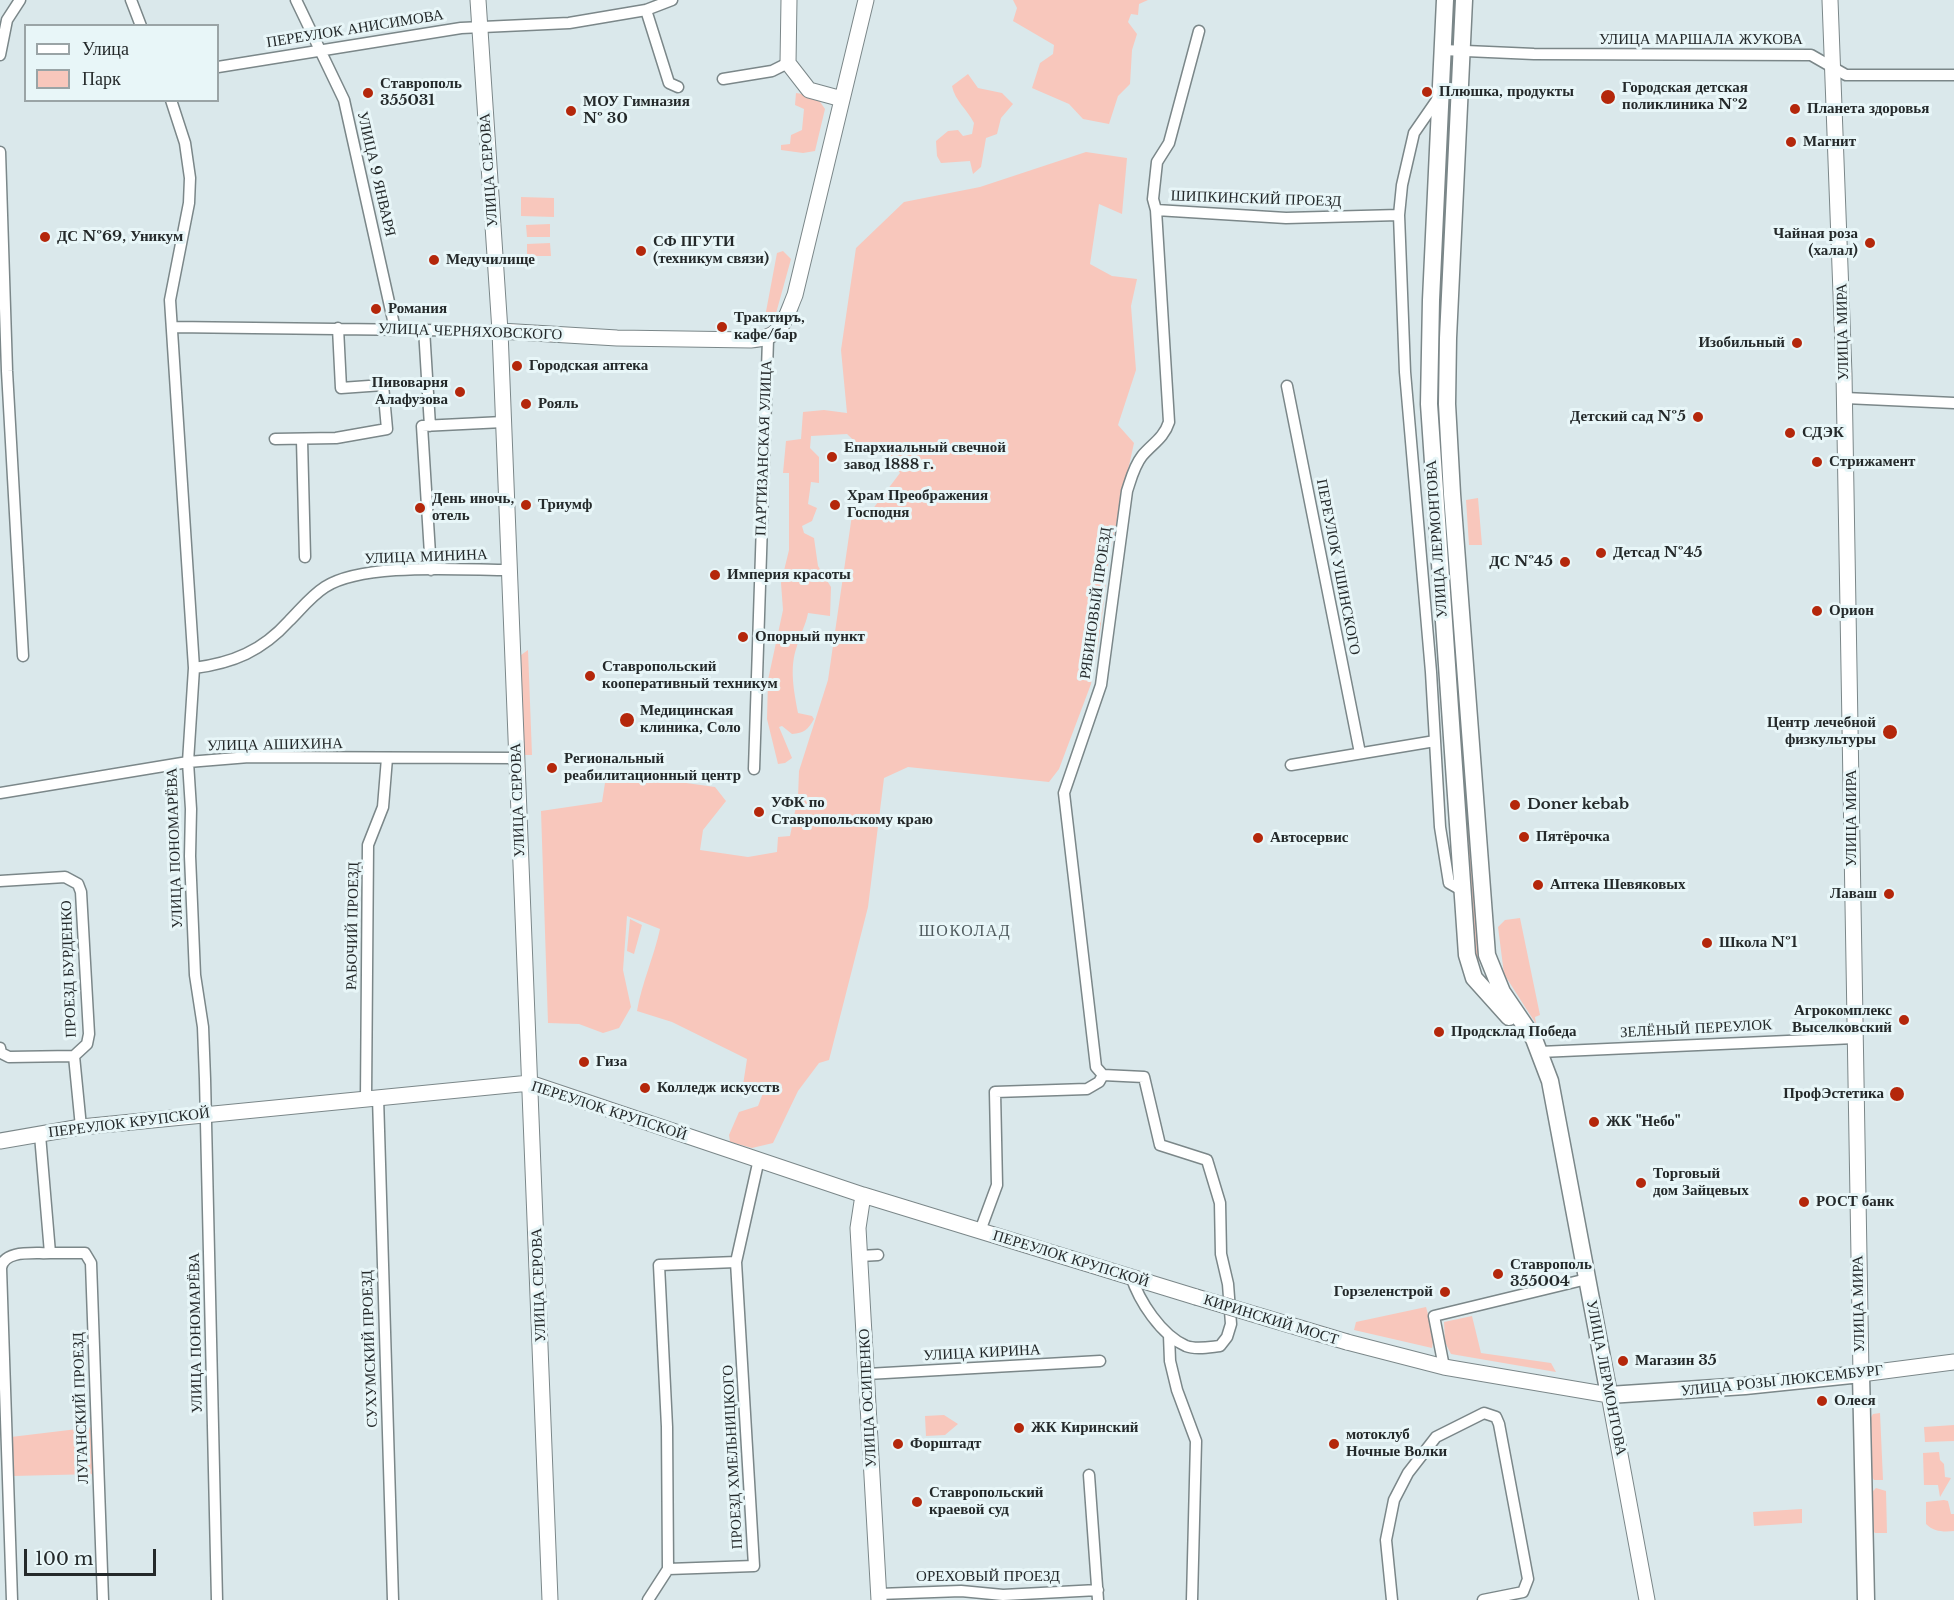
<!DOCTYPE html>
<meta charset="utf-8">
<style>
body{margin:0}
#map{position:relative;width:1954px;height:1600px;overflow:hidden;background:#dae8eb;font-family:"Libre Baskerville",serif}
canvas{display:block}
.legend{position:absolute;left:24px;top:24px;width:195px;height:78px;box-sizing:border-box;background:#e8f6f8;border:2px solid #9aa4a6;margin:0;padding:8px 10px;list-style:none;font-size:18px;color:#24292a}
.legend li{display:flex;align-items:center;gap:12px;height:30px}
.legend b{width:30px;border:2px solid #9aa4a6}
.scale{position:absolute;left:24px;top:1549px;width:132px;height:27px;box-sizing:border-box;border:3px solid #24292a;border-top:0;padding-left:8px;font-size:18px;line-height:21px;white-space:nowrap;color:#24292a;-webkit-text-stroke:4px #e8f6f8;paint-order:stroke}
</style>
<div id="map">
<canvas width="1954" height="1600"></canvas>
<ul class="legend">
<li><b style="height:8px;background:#fff"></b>Улица</li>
<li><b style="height:16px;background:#f8c7bc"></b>Парк</li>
</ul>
<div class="scale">100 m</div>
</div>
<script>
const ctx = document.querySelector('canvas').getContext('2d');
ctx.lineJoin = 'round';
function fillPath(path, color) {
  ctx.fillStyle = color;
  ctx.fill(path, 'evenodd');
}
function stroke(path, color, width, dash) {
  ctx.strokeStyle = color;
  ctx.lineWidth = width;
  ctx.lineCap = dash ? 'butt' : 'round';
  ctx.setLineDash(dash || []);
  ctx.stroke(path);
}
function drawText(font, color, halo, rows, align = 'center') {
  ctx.font = font + ' "Libre Baskerville",serif';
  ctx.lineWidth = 6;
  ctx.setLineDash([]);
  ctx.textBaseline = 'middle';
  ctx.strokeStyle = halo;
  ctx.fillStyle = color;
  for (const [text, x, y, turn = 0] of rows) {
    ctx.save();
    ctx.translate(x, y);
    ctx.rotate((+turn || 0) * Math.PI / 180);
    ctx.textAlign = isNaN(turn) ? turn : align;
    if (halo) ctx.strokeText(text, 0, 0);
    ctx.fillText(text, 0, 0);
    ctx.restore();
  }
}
const green = new Path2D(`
 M 1013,0 L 1148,0 L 1139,4 L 1138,15 L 1131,14 L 1128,22 L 1137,34 L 1132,50 L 1130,84 L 1118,96 L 1109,124 L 1083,119 L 1069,104 L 1032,88 L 1040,63 L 1053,54 L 1054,45 L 1013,21 L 1017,8 Z
 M 968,74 L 978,88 L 1002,93 L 1013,104 L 1001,118 L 997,134 L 986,138 L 981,167 L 973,174 L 970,161 L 941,163 L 937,156 L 936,141 L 948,131 L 958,130 L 963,136 L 972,134 L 974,123 C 967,109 955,101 952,86 Z
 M 1449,74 L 1453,75 L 1442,300 L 1462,729 L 1479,966 L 1477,965 L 1440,493 L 1436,372 Z
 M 796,93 L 816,96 L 825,109 L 815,151 L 803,153 L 781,150 L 781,145 L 790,144 L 791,135 L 802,130 L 804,109 L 795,105 Z
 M 1086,152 L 1127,158 L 1122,214 L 1099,204 L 1090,264 L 1112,276 L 1137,279 L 1131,306 L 1136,370 L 1118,425 L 1134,443 L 1109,557 L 1100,632 L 1091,684 L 1059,769 L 1049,782 L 908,767 L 884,778 L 868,907 L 829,1060 L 819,1063 L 798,1091 L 773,1143 L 752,1148 L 730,1142 L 729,1135 L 739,1112 L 758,1106 L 763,1093 L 743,1085 L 747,1059 L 672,1022 L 637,1011 C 642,982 654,957 660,929 L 627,916 L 623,970 L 631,1007 L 619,1028 L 603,1033 L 579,1024 L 548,1023 L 541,811 L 602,802 L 605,783 L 679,782 L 715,787 L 726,801 L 703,830 L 700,850 L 748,857 L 777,852 L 778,837 L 790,836 L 798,797 L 799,771 L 828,680 L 852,515 L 858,510 L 872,510 L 900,473 L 883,448 L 869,455 L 847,434 L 811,436 L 810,448 L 819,457 L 819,483 L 811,482 L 808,504 L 817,508 L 812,521 L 802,526 L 804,533 L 814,538 L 818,566 L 831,587 L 830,616 L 808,613 C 806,625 800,634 797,646 C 789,668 794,691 798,713 L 812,716 L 814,719 C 808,730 804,733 792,734 L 782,726 L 779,727 L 792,758 L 785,763 L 778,764 L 767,719 L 768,680 L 783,610 L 781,583 L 789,550 L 789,473 L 783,473 L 786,441 L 801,439 L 803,412 L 824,410 L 847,413 L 841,350 L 856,248 L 904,202 L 980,187 Z
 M 521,197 L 554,198 L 554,217 L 521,216 Z
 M 550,224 L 550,237 L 527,237 L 526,225 Z
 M 550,243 L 551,256 L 527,256 L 527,244 Z
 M 783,251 L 791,259 L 775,317 L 769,320 L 765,317 L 777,253 Z
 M 1478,498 L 1482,545 L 1469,545 L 1466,500 Z
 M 528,650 L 532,755 L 524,755 L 521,655 Z
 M 1520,918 L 1540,1015 L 1535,1017 L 1536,1024 L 1504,974 L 1498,927 L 1505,920 Z
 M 630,919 L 642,925 L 634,954 L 627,951 Z
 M 1426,1307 L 1434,1336 L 1432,1348 L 1354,1330 L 1356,1322 Z
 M 1472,1316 L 1481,1353 L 1551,1363 L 1556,1372 L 1451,1354 L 1445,1342 L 1444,1322 Z
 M 1880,1413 L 1883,1480 L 1874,1480 L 1872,1477 L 1870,1419 L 1873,1414 Z
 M 944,1415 L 958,1424 L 945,1435 L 926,1436 L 925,1416 Z
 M 1954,1425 L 1954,1441 L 1925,1442 L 1924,1427 Z
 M 94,1427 L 96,1474 L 13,1476 L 11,1437 Z
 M 1939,1452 L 1940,1460 L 1944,1464 L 1945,1477 L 1951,1478 L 1940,1497 L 1938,1485 L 1924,1485 L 1923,1453 Z
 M 1876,1488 L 1886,1491 L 1887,1533 L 1875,1533 L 1872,1530 L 1871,1493 Z
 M 1944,1500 L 1948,1501 L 1951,1514 L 1954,1514 L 1954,1531 C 1944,1532 1934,1532 1926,1524 L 1926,1502 Z
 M 1802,1509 L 1802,1523 L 1754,1526 L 1753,1512 Z`);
const street = new Path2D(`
 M 131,0 L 141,26
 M 296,0 L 344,100 L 395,329
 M 646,10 L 669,83 L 678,87
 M 1443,50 L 1534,54 L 1811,55 L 1846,75 L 1954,75
 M 0,55 L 7,20 L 20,0
 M 218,67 L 461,28 L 569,23 L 646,10 L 672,0
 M 723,79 L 772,71 L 788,63
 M 1441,94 L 1414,133 L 1402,185 L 1399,215 L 1405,372 L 1431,672 L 1440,827 L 1449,883 L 1463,891
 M 171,100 L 185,143 L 190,178 L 189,203 L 170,300 L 194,668 L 188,762 L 191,809 L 190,856 L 195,975 L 203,1027 L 205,1079 L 217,1600
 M 0,152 L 7,371 L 23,656
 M 1156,210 L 1286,218 L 1399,215
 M 172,327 L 500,331
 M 424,329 L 430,426
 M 1287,386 L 1360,753
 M 1845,398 L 1954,403
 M 275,439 L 336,438 L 387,429 L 383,385 L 341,388 L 338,328
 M 302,440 L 305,557
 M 431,570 L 422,426 L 503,422
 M 194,668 C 233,663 262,651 289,621 C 301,609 311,596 325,587 C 364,562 462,570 509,570
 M 1291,765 L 1435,741
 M 754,769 L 768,339
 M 0,793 L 188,762 L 249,757 L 516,758
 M 0,881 L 65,877 L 78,884 L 81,892 L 89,1034 L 87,1044 L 74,1056 L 81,1127
 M 0,1048 L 1,1053 L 9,1057 L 74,1056
 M 1540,1052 L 1855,1038
 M 378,1097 L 393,1600
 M 366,1098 L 368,845 L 383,807 L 387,758
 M 40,1135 L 50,1253 L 85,1253 L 91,1263 L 103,1600
 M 980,1231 L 997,1185 L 995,1092 L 1087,1089 L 1099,1082 L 1103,1075
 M 860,1256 L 878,1255
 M 1131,1276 C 1139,1301 1161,1335 1186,1346 C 1196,1350 1210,1347 1220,1346 L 1227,1337 L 1231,1324 L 1228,1284 L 1221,1254 L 1220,1203 L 1207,1160 L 1160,1145 L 1144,1077 L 1103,1075 L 1096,1067 L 1064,793 L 1101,685 L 1127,491 C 1131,479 1134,466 1142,456 C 1152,444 1164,438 1169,422 L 1156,210 L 1153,199 L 1157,162 L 1169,143 L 1199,31
 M 1169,1335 L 1170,1361 L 1177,1390 L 1196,1441 L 1192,1600
 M 1444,1367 L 1434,1316 L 1587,1279
 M 867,1374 L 1100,1361
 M 1089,1475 L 1098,1600
 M 668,1569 L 754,1566 L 736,1262
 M 879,1594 L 961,1591 L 1003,1595 L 1098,1590
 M 12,1600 L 1,1268 C 4,1249 35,1254 50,1253
 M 648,1600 L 668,1569 L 667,1427 L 659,1265 L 736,1262 L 759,1159
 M 1392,1600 L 1386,1540 L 1394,1500 L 1408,1473 L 1436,1437 L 1484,1413 L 1496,1417 L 1499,1424 L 1528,1579 L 1523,1592 L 1483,1600`);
const secondary = new Path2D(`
 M 478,0 L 500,331 L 550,1600
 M 789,0 L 788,63 L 809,90 L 842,99
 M 1830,0 L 1844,374 L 1861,1374 L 1954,1362
 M 500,331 L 617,338 L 751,340 C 783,338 784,321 795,295 L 866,0
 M 0,1141 L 81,1127 L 530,1083 L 863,1195 L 1196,1297
 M 863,1195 L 858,1228 L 879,1600
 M 1347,1342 L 1444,1367 L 1609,1395 L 1647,1600`);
const primary = new Path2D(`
 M 1445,0 L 1431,300 L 1429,404 L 1467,955 L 1474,978 L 1509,1017
 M 1464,0 L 1448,338 L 1447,404 L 1452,494 L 1487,955 L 1502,992 L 1534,1039 L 1550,1081 L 1609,1395 L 1745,1386 L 1861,1374 L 1866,1600`);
const secondaryBridge = new Path2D(`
 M 1196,1297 L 1347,1342`);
const markers = [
 [1427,92,6,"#b4270b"],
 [368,93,6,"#b4270b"],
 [1608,97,8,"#b4270b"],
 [1795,109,6,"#b4270b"],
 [571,111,6,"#b4270b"],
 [1791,142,6,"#b4270b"],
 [45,237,6,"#b4270b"],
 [1870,243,6,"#b4270b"],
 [641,251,6,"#b4270b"],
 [434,260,6,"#b4270b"],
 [376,309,6,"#b4270b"],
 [722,327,6,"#b4270b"],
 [1797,343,6,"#b4270b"],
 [517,366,6,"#b4270b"],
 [460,392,6,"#b4270b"],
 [526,404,6,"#b4270b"],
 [1698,417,6,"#b4270b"],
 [1790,433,6,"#b4270b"],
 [832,457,6,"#b4270b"],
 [1817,462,6,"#b4270b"],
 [526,505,6,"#b4270b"],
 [835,505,6,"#b4270b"],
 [420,508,6,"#b4270b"],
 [1601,553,6,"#b4270b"],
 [1565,562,6,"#b4270b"],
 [715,575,6,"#b4270b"],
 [1817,611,6,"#b4270b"],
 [743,637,6,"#b4270b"],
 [590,676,6,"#b4270b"],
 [627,720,8,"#b4270b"],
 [1890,732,8,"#b4270b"],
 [552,768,6,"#b4270b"],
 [1515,805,6,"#b4270b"],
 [759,812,6,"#b4270b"],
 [1524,837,6,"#b4270b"],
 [1258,838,6,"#b4270b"],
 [1538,885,6,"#b4270b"],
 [1889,894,6,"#b4270b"],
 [1707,943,6,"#b4270b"],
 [1904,1020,6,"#b4270b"],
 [1439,1032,6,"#b4270b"],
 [584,1062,6,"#b4270b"],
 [645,1088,6,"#b4270b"],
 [1897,1094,8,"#b4270b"],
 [1594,1122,6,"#b4270b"],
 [1641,1183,6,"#b4270b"],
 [1804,1202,6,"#b4270b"],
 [1498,1274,6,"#b4270b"],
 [1445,1292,6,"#b4270b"],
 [1623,1361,6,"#b4270b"],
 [1822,1401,6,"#b4270b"],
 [1019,1428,6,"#b4270b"],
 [898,1444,6,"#b4270b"],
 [1334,1444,6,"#b4270b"],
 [917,1502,6,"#b4270b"]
];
const streetNames = [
 ["ПЕРЕУЛОК АНИСИМОВА",355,29,-9],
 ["УЛИЦА МАРШАЛА ЖУКОВА",1701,40],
 ["УЛИЦА СЕРОВА",489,170,-94],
 ["УЛИЦА 9 ЯНВАРЯ",376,174,77],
 ["ШИПКИНСКИЙ ПРОЕЗД",1256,199,2],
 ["УЛИЦА ЧЕРНЯХОВСКОГО",470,332,2],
 ["УЛИЦА МИРА",1843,332,-91],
 ["ПАРТИЗАНСКАЯ УЛИЦА",764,448,-88],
 ["УЛИЦА ЛЕРМОНТОВА",1437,539,-94],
 ["УЛИЦА МИНИНА",426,557,-2],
 ["ПЕРЕУЛОК УШИНСКОГО",1338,567,79],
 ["РЯБИНОВЫЙ ПРОЕЗД",1096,603,-82],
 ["УЛИЦА АШИХИНА",275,745,-1],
 ["УЛИЦА СЕРОВА",518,800,-92],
 ["УЛИЦА МИРА",1852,818,-90],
 ["УЛИЦА ПОНОМАРЁВА",175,848,-92],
 ["РАБОЧИЙ ПРОЕЗД",353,926,-89],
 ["ПРОЕЗД БУРДЕНКО",69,969,-92],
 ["ЗЕЛЁНЫЙ ПЕРЕУЛОК",1696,1029,-3],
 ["ПЕРЕУЛОК КРУПСКОЙ",609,1111,18],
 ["ПЕРЕУЛОК КРУПСКОЙ",129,1123,-7],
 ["ПЕРЕУЛОК КРУПСКОЙ",1071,1259,17],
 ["УЛИЦА СЕРОВА",539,1285,-92],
 ["УЛИЦА МИРА",1859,1304,-91],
 ["КИРИНСКИЙ МОСТ",1271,1320,17],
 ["УЛИЦА ПОНОМАРЁВА",196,1333,-91],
 ["СУХУМСКИЙ ПРОЕЗД",370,1349,-92],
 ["УЛИЦА КИРИНА",982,1353,-3],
 ["УЛИЦА ЛЕРМОНТОВА",1606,1378,79],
 ["УЛИЦА РОЗЫ ЛЮКСЕМБУРГ",1782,1381,-6],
 ["УЛИЦА ОСИПЕНКО",868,1398,-93],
 ["ЛУГАНСКИЙ ПРОЕЗД",81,1408,-92],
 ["ПРОЕЗД ХМЕЛЬНИЦКОГО",733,1457,-93],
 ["ОРЕХОВЫЙ ПРОЕЗД",988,1577]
];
const poiNames = [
 ["Ставрополь",380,84],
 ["355031",380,101],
 ["Городская детская",1622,88],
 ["поликлиника №2",1622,105],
 ["Плюшка, продукты",1439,92],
 ["МОУ Гимназия",583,102],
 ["№ 30",583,119],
 ["Планета здоровья",1807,109],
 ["Магнит",1803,142],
 ["Чайная роза",1858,234,"right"],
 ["(халал)",1858,251,"right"],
 ["ДС №69, Уникум",57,237],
 ["СФ ПГУТИ",653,242],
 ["(техникум связи)",653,259],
 ["Медучилище",446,260],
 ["Романия",388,309],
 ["Трактиръ,",734,318],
 ["кафе/бар",734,335],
 ["Изобильный",1785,343,"right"],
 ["Городская аптека",529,366],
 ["Пивоварня",448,383,"right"],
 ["Алафузова",448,400,"right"],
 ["Рояль",538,404],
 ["Детский сад №5",1686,417,"right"],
 ["СДЭК",1802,433],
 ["Епархиальный свечной",844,448],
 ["завод 1888 г.",844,465],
 ["Стрижамент",1829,462],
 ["Храм Преображения",847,496],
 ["Господня",847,513],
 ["День иночь,",432,499],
 ["отель",432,516],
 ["Триумф",538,505],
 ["Детсад №45",1613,553],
 ["ДС №45",1553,562,"right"],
 ["Империя красоты",727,575],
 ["Орион",1829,611],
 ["Опорный пункт",755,637],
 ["Ставропольский",602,667],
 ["кооперативный техникум",602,684],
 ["Медицинская",640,711],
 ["клиника, Соло",640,728],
 ["Центр лечебной",1876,723,"right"],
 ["физкультуры",1876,740,"right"],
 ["Региональный",564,759],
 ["реабилитационный центр",564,776],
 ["УФК по",771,803],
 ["Ставропольскому краю",771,820],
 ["Doner kebab",1527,805],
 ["Пятёрочка",1536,837],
 ["Автосервис",1270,838],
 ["Аптека Шевяковых",1550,885],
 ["Лаваш",1877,894,"right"],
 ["Школа №1",1719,943],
 ["Агрокомплекс",1892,1011,"right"],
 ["Выселковский",1892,1028,"right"],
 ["Продсклад Победа",1451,1032],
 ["Гиза",596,1062],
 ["Колледж искусств",657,1088],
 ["ПрофЭстетика",1884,1094,"right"],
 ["ЖК \"Небо\"",1606,1122],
 ["Торговый",1653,1174],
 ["дом Зайцевых",1653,1191],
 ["РОСТ банк",1816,1202],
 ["Ставрополь",1510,1265],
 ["355004",1510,1282],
 ["Горзеленстрой",1433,1292,"right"],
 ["Магазин 35",1635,1361],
 ["Олеся",1834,1401],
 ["ЖК Киринский",1031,1428],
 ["мотоклуб",1346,1435],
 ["Ночные Волки",1346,1452],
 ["Форштадт",910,1444],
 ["Ставропольский",929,1493],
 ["краевой суд",929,1510]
];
const neighbourhoodNames = [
 ["ШОКОЛАД",965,931]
];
fillPath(green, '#f8c7bc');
stroke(street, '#7b8789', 13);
stroke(secondary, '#7b8789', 17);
stroke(primary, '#7b8789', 19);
stroke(street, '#fff', 10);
stroke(secondary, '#fff', 15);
stroke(primary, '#fff', 16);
stroke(secondaryBridge, '#7b8789', 17, []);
stroke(secondaryBridge, '#fff', 15);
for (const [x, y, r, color] of markers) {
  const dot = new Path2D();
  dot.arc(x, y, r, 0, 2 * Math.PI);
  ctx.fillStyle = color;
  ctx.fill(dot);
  stroke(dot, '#e8f6f8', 2);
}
drawText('15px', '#24292a', '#e8f6f8', streetNames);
drawText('bold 15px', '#24292a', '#e8f6f8', poiNames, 'left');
ctx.letterSpacing = '1.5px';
drawText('16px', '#4f5a5d', '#e8f6f8', neighbourhoodNames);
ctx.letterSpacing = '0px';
</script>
